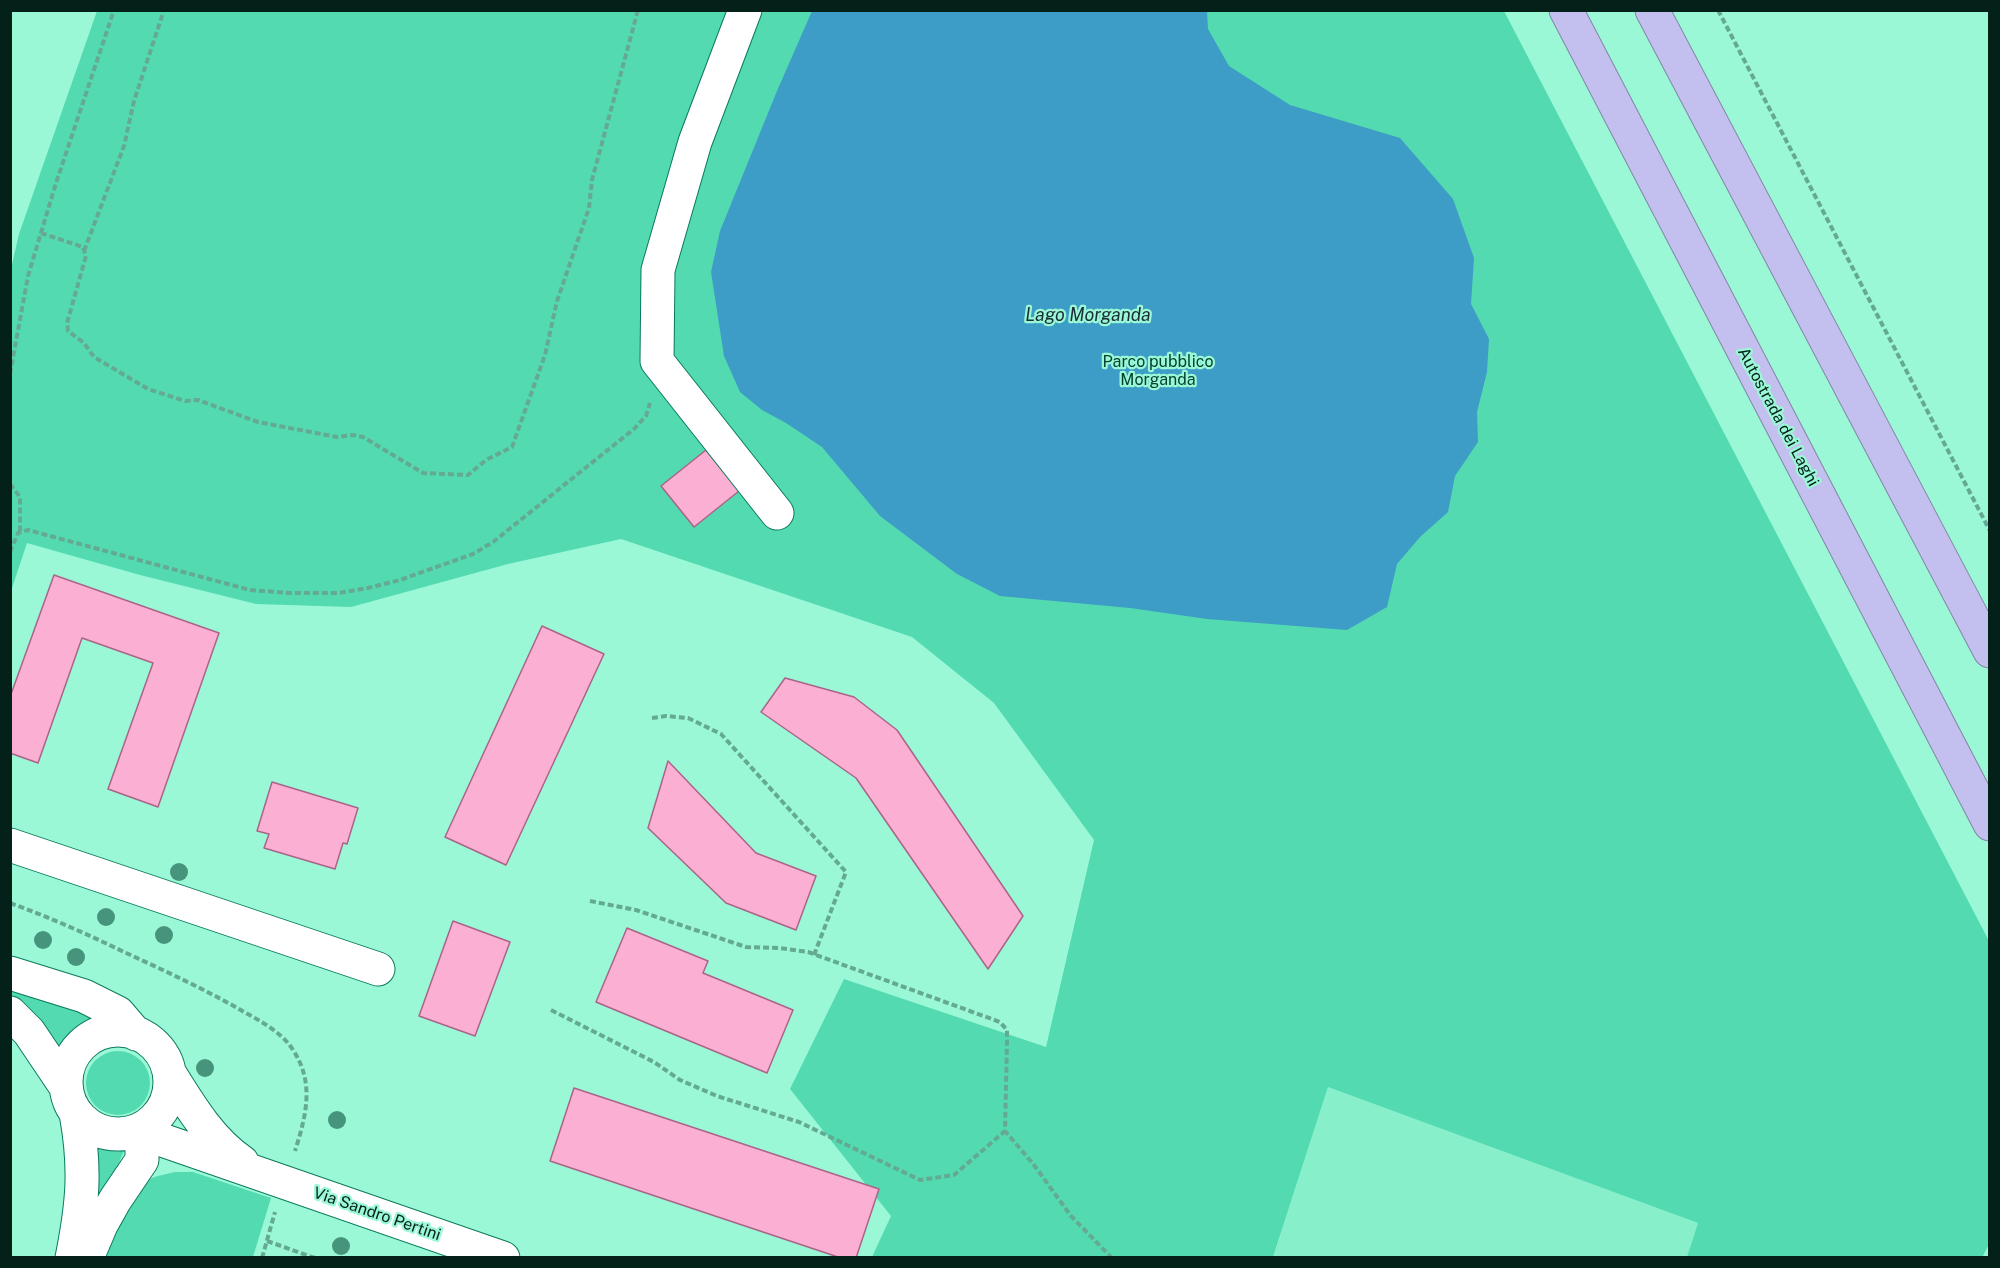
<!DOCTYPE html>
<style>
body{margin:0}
#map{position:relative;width:2000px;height:1268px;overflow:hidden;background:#9bf8d7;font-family:"Public Sans",sans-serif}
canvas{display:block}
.frame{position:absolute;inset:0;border:12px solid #032118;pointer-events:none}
</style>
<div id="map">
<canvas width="2000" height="1268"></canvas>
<div class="frame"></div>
</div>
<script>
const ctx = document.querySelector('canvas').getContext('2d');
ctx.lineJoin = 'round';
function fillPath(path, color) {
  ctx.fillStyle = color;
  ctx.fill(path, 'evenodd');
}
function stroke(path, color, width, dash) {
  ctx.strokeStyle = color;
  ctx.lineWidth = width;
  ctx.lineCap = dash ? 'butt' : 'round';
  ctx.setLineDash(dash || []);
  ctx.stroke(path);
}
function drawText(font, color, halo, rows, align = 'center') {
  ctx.font = font + ' "Public Sans",sans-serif';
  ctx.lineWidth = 4.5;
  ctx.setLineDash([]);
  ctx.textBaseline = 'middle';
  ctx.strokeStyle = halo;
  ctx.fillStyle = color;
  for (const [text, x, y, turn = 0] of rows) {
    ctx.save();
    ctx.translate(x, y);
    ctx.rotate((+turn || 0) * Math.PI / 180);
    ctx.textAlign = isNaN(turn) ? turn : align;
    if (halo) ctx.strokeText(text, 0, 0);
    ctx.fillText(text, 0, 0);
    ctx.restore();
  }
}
const built = new Path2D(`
 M 1328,1087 L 1698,1223 L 1687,1257 L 1273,1258 Z`);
const green = new Path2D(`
 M 97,11 L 1504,11 L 1989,941 L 1989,1244 L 1982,1258 L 1687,1257 L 1698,1223 L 1328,1087 L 1273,1257 L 872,1257 L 891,1216 L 790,1089 L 844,979 L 1046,1047 L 1094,840 L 994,703 L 912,637 L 621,539 L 508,564 L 351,607 L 256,604 L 140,575 L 27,543 L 11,591 L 11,269 L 19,234 Z
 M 10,981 L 99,1017 C 81,1021 67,1034 57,1049 L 11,995 Z
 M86 1083a32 32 0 1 1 64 0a32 32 0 1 1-64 0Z
 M 98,1141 L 122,1149 L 124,1151 L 95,1217 L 94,1143 Z
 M 175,1172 L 193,1172 L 271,1198 L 253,1257 L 106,1258 C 115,1229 122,1192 152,1178 C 159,1175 168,1174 175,1172 Z`);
const water = new Path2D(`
 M 812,11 L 1207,11 L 1208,29 L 1229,66 L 1290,105 L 1400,138 L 1453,199 L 1474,258 L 1471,304 L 1489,339 L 1487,372 L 1477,412 L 1478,442 L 1455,476 L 1448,512 L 1420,537 L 1397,564 L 1387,607 L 1347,630 L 1207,619 L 1130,608 L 1000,596 L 957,574 L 880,516 L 822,447 L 786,423 L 762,410 L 740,392 L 724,356 L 711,272 L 720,231 L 777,91 Z`);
const building = new Path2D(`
 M 706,450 L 739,491 L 694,527 L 661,486 Z
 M 54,575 L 219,633 L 158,807 L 108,789 L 153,663 L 82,638 L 38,763 L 10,753 L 10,697 Z
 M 542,626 L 604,654 L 506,865 L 445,837 Z
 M 785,678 L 854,697 L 897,730 L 1023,916 L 988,969 L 856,778 L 761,712 Z
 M 668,761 L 756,853 L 816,876 L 796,930 L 726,903 L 648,828 Z
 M 272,782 L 358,808 L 347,844 L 343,843 L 335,869 L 264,848 L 269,834 L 257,831 Z
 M 453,921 L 510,942 L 475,1036 L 419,1016 Z
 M 627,928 L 708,961 L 703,973 L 793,1010 L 767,1073 L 596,1002 Z
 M 574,1088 L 879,1189 L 856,1258 L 841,1258 L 550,1161 Z`);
const path = new Path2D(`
 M 1718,10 L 1990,531
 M 41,233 L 83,247 L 86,256 L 67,323 L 68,331 L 84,343 L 94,357 L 148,389 L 185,401 L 198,400 L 258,422 L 337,437 L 353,435 L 363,437 L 423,473 L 468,475 L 486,460 L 512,447 L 545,355 L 557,301 L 589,208 L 592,180 L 638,10
 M 84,251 L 124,146 L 134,101 L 164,10
 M 10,374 L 28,276 L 56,183 L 114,10
 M 10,484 L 20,497 L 20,531
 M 10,552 L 18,533 L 28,530 L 250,590 L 290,593 L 338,593 L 368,588 L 400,580 L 473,554 L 493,542 L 634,429 L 646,416 L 650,403
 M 652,718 L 666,716 L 688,718 L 721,734 L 846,872 L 814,955
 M 590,901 L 636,910 L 746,947 L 779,948 L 808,952 L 1000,1022 L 1007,1030 L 1007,1042 L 1005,1131 L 1034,1165 L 1071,1216 L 1112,1258
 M 10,903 C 49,917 87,934 124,952 C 163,970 202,988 239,1009 C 258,1020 281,1031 293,1050 C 315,1083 306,1116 295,1151
 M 551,1010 L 654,1062 L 680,1080 L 717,1096 L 799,1122 L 920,1180 L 954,1175 L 1005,1131
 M 267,1241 L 315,1258
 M 262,1258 L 275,1212`);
const minor = new Path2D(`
 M 745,10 L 695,142 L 658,270 L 657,361 L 777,513
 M 10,845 L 378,969
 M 10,973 L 84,996 L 118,1013 L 136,1034
 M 10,1013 L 29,1032 L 66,1087
 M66 1082a52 52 0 1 1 104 0a52 52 0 1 1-104 0Z
 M 170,1074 C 190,1106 210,1140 242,1162
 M 136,1131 L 503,1258
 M 72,1258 C 83,1203 86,1168 76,1113
 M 87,1258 L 101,1225 L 115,1200 L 142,1160 L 142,1146 L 136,1131`);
const highway = new Path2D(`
 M 1566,10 L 1990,824
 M 1652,10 L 1990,651`);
const trees = [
 [179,872],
 [106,917],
 [164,935],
 [43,940],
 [76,957],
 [205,1068],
 [337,1120],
 [341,1246]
];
const parkNames = [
 ["Parco pubblico",1158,362],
 ["Morganda",1158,380]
];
const streetNames = [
 ["Autostrada dei Laghi",1778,417,62],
 ["Via Sandro Pertini",377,1214,19]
];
const waterNames = [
 ["Lago Morganda",1088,315]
];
fillPath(built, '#88efcb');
fillPath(green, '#53dab1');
fillPath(water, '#3d9dc6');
fillPath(building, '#fbafd3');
stroke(building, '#aa6487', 1.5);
stroke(minor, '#0a795e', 35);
stroke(highway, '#8088a4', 35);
stroke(path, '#64aa92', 4, [6, 3]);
stroke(minor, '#fff', 33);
stroke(highway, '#c3bfef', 33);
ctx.fillStyle = '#47947c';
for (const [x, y] of trees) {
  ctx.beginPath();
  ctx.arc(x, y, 9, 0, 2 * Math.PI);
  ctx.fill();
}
drawText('16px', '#034232', '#9bf8d7', parkNames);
drawText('16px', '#032118', '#9bf8d7', streetNames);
drawText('italic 18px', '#182d37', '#9bf8d7', waterNames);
</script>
